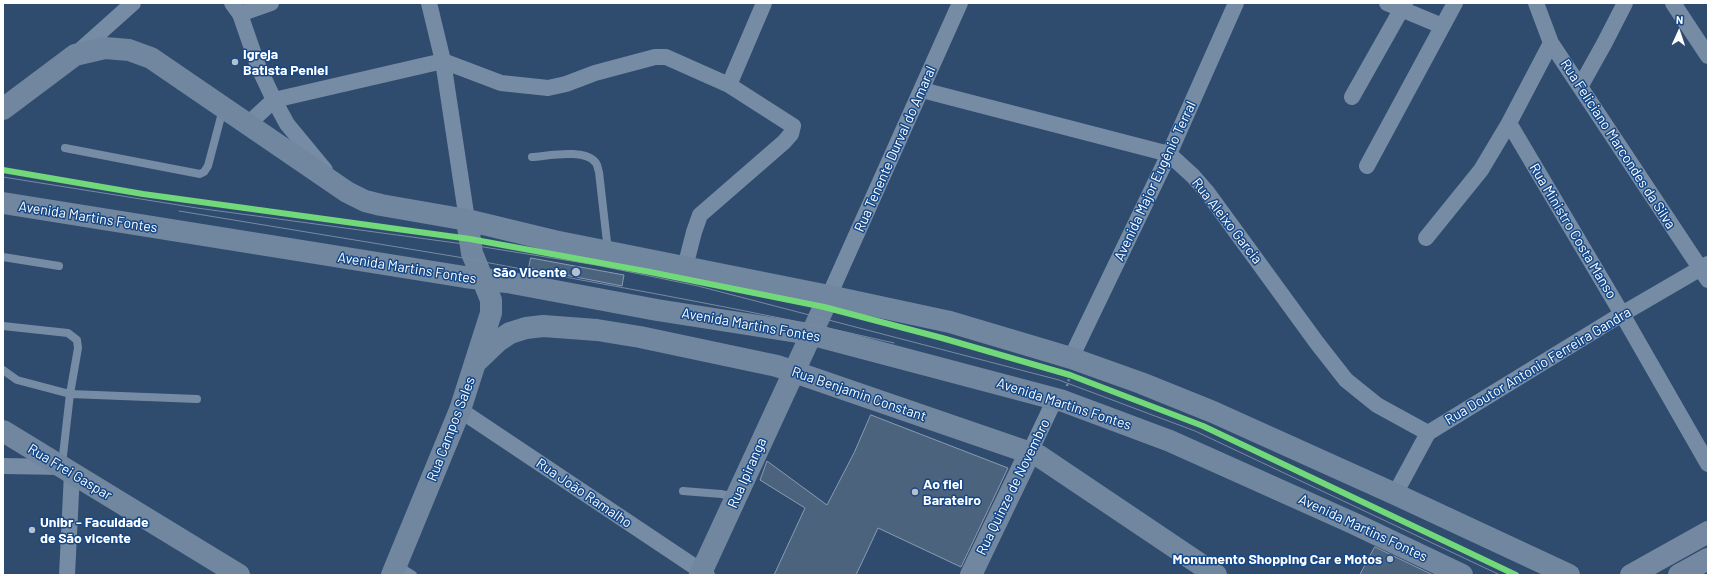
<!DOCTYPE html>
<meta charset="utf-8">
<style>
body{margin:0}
#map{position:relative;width:1711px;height:578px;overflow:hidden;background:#2f4b6e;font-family:Barlow,sans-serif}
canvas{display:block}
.frame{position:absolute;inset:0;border:4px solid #fff;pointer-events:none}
.north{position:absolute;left:1659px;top:12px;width:40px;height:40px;-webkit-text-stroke:3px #154888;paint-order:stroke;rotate:3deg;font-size:11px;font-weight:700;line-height:16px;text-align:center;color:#fff}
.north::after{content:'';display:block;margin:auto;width:14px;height:18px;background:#fff;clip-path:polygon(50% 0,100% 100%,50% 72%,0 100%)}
</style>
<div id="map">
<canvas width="1711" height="578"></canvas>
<div class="frame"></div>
<div class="north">N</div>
</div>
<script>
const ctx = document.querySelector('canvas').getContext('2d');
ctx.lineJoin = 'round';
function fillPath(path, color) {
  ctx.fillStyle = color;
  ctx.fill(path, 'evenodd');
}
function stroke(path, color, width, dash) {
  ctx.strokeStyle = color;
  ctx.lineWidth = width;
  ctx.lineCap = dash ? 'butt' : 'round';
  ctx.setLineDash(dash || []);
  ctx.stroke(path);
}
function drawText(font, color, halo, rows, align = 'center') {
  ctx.font = font + ' Barlow,sans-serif';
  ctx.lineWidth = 3;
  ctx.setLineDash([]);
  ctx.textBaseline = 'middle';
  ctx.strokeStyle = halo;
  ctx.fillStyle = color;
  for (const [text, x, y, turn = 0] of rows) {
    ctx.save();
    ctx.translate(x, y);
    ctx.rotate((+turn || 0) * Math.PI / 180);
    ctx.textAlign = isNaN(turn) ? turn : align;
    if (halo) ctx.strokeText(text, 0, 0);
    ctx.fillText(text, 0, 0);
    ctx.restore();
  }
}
const building = new Path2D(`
 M 531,258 L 624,275 L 622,286 L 529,268 Z
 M 871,415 L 1008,468 L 961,567 L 878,528 L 856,575 L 774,575 L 805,508 L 760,480 L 767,461 L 827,505 L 854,453 Z
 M 1375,547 L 1433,575 L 1360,575 Z`);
const path = new Path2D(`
 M 1067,386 L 1070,375`);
const lane = new Path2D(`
 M 65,148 L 200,174 L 204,172 L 208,166 L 223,109
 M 532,157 C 548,156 586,148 596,163 C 598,166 598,170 599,172 L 608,251
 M 3,257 L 59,266
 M 3,326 L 68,333 L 77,340 L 78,348 L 70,394 L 197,399
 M 3,370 L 17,380 L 70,394 L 62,464
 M 683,491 L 721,494 L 736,497
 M 397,565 L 413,575`);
const street = new Path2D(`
 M 232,3 L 240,14 L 258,66 L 274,100 L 248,124
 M 429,3 L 443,61 L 467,220
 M 1387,3 L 1442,26
 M 1536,3 L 1551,43 L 1708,280
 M 1673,3 L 1708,56
 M 240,14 L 271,3
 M 76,54 L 133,3
 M 729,85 L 764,3
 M 1580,87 L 1604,44 L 1625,3
 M 922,90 L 1169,154 L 1193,176 L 1207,192 L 1317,343 L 1346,380 L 1377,405 L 1428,433
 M 1352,97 L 1405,3
 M 1509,123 L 1622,314 L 1708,464
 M 1367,166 L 1455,3
 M 325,170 L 287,124 L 274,100 L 443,61 L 501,83 L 548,88 L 566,84 L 595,73 L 655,57 L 666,57 L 729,85 L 793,126 L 791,134 L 784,142 L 700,215 L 694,232 L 685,267
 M 1426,238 L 1481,170 L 1509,123 L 1551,43
 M 829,296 L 960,3
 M 1071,358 L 1169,154 L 1236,3
 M 460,410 L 707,575
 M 1030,452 L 1055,399
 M 3,466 L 62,467
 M 1395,494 L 1428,433 L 1622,314 L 1708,264
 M 67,575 L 72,473`);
const secondary = new Path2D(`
 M 3,109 L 75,55 L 105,48 L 129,50 L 151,58 L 347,192 L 365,201 L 381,205 L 467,220 L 554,241 L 829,296 L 950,322 L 1071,358 L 1141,383 L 1213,412 L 1395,494 L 1569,575
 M 3,203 L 465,277 L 507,282 L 657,310 L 810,334 L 1033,393 L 1063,401 L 1170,441 L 1355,524 L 1462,575
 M 475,363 L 498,341 L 510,333 L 526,328 L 543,326 L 597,330 L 640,337 L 777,366 L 1039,456 L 1216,575
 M 3,431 L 239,575
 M 392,575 L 460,410 L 491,313 L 491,300 L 472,253 L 467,220
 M 700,575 L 829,296
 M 971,575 L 1030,452`);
const primary = new Path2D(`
 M 1631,575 L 1708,532
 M 1679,575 L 1708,559`);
const tram = new Path2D(`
 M 3,177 L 197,208 L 471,245 L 596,265 L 698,286 L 1059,380 L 1195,431 L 1500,575
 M 179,211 L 458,257 C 604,285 750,309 894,343`);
const cycleway = new Path2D(`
 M 3,170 L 143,194 L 470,239 L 650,272 L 824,307 L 942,338 L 1070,375 L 1203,426 L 1516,575`);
const markers = [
 [235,62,4,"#b6c0cc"],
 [576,272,5,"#b6c0cc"],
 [915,492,4,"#b6c0cc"],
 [32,530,4,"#b6c0cc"],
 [1390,559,4,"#b6c0cc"]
];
const poiNames = [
 ["Igreja",243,54],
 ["Batista Peniel",243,70],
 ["São Vicente",567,272,"right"],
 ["Ao fiel",923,484],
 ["Barateiro",923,500],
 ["Unibr - Faculdade",40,522],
 ["de São vicente",40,538],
 ["Monumento Shopping Car e Motos",1382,559,"right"]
];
const streetNames = [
 ["Rua Feliciano Marcondes da Silva",1618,144,57],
 ["Rua Tenente Durval do Amaral",895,149,-66],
 ["Avenida Major Eugênio Terral",1155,181,-65],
 ["Avenida Martins Fontes",88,217,9],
 ["Rua Aleixo Garcia",1227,221,52],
 ["Rua Ministro Costa Manso",1573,231,59],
 ["Avenida Martins Fontes",407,268,9],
 ["Avenida Martins Fontes",751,325,10],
 ["Rua Doutor Antonio Ferreira Gandra",1538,366,-31],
 ["Rua Benjamin Constant",859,394,19],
 ["Avenida Martins Fontes",1064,404,18],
 ["Rua Campos Sales",451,429,-69],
 ["Rua Frei Gaspar",70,472,31],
 ["Rua Ipiranga",747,473,-66],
 ["Rua Quinze de Novembro",1013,487,-64],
 ["Rua João Ramalho",584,493,34],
 ["Avenida Martins Fontes",1363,528,25]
];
fillPath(building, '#4c637e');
stroke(building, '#8a9bb1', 1);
stroke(path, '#768ba4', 2.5, [2, 3]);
stroke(lane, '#768ba4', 8);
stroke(street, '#768ba4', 16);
stroke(secondary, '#71869f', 22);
stroke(primary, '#7588a1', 22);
stroke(tram, '#778ba3', 1);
stroke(cycleway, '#71d979', 6);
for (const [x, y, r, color] of markers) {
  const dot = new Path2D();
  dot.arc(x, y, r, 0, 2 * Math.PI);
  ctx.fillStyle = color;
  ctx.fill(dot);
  stroke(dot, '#154888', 1.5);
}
drawText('bold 14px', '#fff', '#154888', poiNames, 'left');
drawText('14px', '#fff', '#154888', streetNames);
</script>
